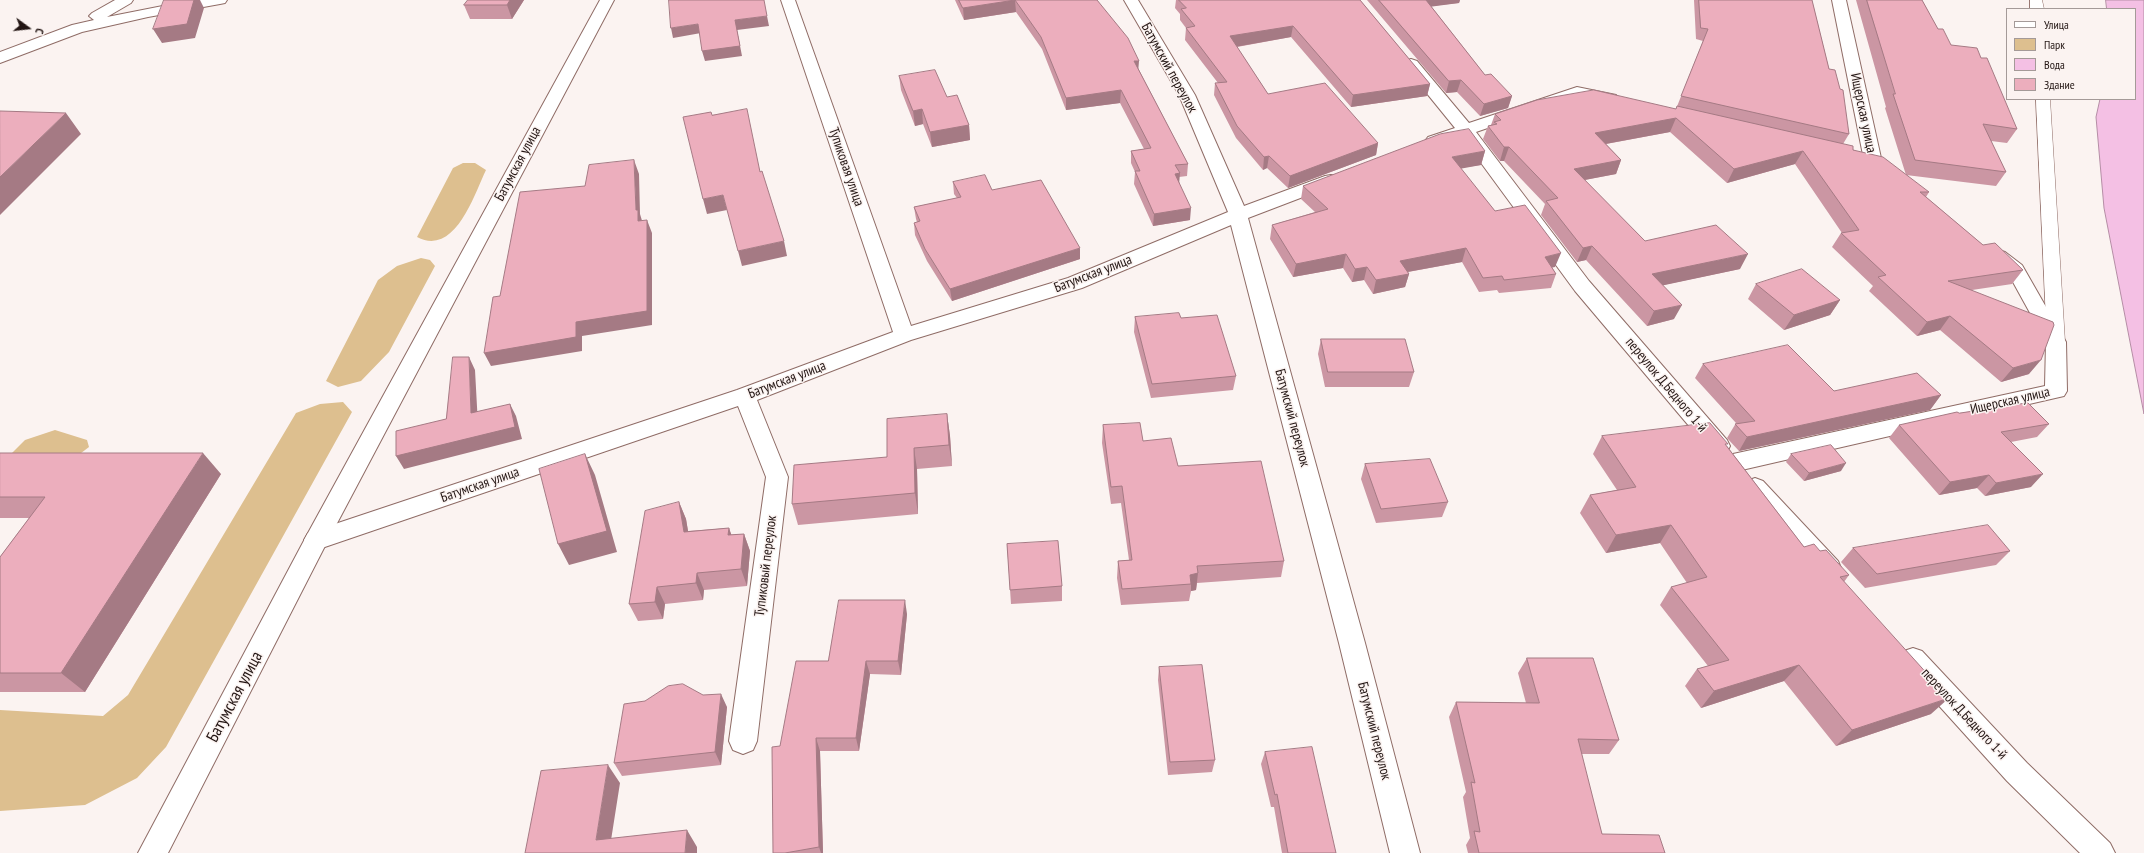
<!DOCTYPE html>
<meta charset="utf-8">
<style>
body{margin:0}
#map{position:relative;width:2144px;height:853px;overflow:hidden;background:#fbf3f1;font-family:"PT Sans Narrow",sans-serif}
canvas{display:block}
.legend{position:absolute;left:2006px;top:8px;width:130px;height:92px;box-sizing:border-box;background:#fbf3f1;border:1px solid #a49a98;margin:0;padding:5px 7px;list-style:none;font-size:12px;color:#221513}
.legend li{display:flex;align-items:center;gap:8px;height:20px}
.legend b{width:20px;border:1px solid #a49a98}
.north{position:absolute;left:8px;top:8px;width:40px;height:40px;-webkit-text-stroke:3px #fbf3f1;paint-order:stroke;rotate:105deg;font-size:11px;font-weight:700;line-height:16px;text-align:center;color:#221513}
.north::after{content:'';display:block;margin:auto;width:14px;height:18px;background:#221513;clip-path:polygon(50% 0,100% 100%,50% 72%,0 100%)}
</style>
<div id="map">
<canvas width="2144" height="853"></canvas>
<ul class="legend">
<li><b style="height:5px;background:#fff"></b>Улица</li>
<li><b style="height:11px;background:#ddbf8f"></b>Парк</li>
<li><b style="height:11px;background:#f4c0e4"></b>Вода</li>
<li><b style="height:11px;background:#ecaebd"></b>Здание</li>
</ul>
<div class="north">С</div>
</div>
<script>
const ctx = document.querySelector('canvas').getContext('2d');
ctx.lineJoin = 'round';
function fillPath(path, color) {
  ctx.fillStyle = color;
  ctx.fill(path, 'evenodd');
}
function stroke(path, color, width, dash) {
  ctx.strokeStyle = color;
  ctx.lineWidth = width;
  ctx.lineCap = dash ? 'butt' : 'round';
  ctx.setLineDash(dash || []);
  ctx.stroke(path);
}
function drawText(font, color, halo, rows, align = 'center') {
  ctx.font = font + ' "PT Sans Narrow",sans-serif';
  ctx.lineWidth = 3;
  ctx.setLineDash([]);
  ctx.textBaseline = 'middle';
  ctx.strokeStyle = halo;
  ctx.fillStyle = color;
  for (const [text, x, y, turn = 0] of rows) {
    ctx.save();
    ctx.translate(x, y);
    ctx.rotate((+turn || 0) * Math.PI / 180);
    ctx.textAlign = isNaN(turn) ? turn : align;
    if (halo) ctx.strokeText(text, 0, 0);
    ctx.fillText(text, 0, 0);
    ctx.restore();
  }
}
const green = new Path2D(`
 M 463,163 L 475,163 L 486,170 C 474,195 455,257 417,237 L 453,168 Z
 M 421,258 L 430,260 L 435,266 L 389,352 L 361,381 L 338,387 L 326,381 L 378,280 L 397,266 Z
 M 343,402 L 352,412 L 166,747 L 137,778 L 85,805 L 0,811 L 0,710 L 103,716 L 128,695 L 296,413 L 320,404 Z
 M 55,430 L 87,440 L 89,447 L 68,463 L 8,457 L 25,440 Z`);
const water = new Path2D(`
 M 2106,0 L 2144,0 L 2144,414 L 2104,208 L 2096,117 L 2100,99 L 2135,99 L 2135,9 L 2107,9 Z`);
const service = new Path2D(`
 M 2030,0 L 2042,0 L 2044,9 L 2030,9 Z
 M 2036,99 L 2050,99 L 2065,342 L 2062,346 L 2056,348 L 2050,346 L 2047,342 Z`);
const minor = new Path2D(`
 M 115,0 L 133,0 L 131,3 L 107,17 L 193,0 L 227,0 L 225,3 L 220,4 L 148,17 L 82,32 L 0,63 L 0,52 L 72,25 L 94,20 L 89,16 L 92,13 Z
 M 781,0 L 795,0 L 911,326 L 1068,278 L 1228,212 L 1179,95 L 1124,0 L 1138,0 L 1195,95 L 1244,206 L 1325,176 L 1331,175 L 1337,176 L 1340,180 L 1337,184 L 1248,218 L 1365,643 L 1420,853 L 1390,853 L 1339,643 L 1231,225 L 1082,288 L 911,340 L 757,400 L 788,477 L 757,741 L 753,750 L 743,754 L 733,750 L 729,741 L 766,477 L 738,406 L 316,550 L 308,547 L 304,540 L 308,533 L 737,390 L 893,332 Z
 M 1832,0 L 1846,0 L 1881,158 L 1901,174 L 1898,178 L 1892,179 L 1886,178 L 1864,160 Z
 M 1411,59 L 1417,61 L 1469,123 L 1577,87 L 1616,95 L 1618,99 L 1616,103 L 1610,104 L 1578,97 L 1476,132 L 1589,281 L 1727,440 L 1730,446 L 1727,452 L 1719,454 L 1711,452 L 1575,291 L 1462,137 L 1434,146 L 1428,145 L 1425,141 L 1428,137 L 1455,128 L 1403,64 L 1405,61 Z
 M 1998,250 L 2005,252 L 2022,265 L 2066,342 L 2067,391 L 2064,396 L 1733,472 L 1725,469 L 1722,463 L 1725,457 L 1733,454 L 2045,386 L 2046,342 L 2008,273 L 1988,256 L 1991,252 Z
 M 1755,478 L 1763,481 L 1838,561 L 1841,568 L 1838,575 L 1829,578 L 1820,575 L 1747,493 L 1743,487 L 1747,481 Z
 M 1913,648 L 1922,651 L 2027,763 L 2110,843 L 2115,853 L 2080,853 L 2007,781 L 1904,667 L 1900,659 L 1904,651 Z`);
const tertiary = new Path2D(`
 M 600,0 L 614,0 L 325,546 L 168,853 L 138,853 L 308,533 Z`);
const wall = new Path2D(`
 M 468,0 L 524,0 L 512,19 L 470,19 L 464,5 Z
 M 955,0 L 1097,0 L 1139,70 L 1188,164 L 1187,176 L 1179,177 L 1179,182 L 1190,220 L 1153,226 L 1134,184 L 1135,172 L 1131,163 L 1131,151 L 1144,149 L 1120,103 L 1066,110 L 1042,49 L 1016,12 L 964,20 Z
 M 1176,0 L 1360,0 L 1430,84 L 1427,96 L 1351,107 L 1291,37 L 1237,47 L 1268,94 L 1378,143 L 1376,155 L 1288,188 L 1267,168 L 1263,170 L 1236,138 L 1214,95 L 1215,83 L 1218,83 L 1185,40 L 1186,28 L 1180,20 L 1180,14 L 1175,8 Z
 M 1367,0 L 1460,0 L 1459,3 L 1431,6 L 1485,75 L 1512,96 L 1508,108 L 1480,116 L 1457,92 L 1446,93 Z
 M 1694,0 L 1812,0 L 1829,69 L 1849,134 L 1843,144 L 1929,192 L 1926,197 L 1983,245 L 2023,270 L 2012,284 L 1972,290 L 2029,374 L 2001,382 L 1940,330 L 1917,336 L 1869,291 L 1873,286 L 1832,247 L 1841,233 L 1842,233 L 1795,164 L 1727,183 L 1670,132 L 1606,144 L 1621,160 L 1616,174 L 1584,180 L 1645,241 L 1740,269 L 1663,285 L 1674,319 L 1647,326 L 1586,260 L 1577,262 L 1541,215 L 1545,204 L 1504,161 L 1500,161 L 1483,139 L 1488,126 L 1491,125 L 1495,114 L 1676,109 L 1703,41 L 1696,39 Z
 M 1856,0 L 1922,0 L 1938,29 L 1951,45 L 1981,58 L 2017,129 L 2007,143 L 1991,141 L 2006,172 L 1996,186 L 1906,175 L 1885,108 L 1886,107 Z
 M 899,76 L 947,97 L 969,125 L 970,140 L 932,147 L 923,124 L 915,126 L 901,90 Z
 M 1485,151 L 1481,165 L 1460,168 L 1495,211 L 1555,267 L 1552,267 L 1556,274 L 1551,288 L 1499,293 L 1497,290 L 1479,292 L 1462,262 L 1408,272 L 1409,274 L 1405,287 L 1373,294 L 1364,280 L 1352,282 L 1343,268 L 1293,277 L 1270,239 L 1272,225 L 1315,212 L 1301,199 L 1303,186 Z
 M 953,182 L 992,190 L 1080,259 L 952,301 L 927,261 L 915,235 L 914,223 L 917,222 L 916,219 L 914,207 L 957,198 L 954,194 Z
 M 1756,284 L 1840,300 L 1830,315 L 1784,330 L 1748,299 Z
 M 1135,317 L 1181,318 L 1236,376 L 1233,390 L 1151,398 L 1134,332 Z
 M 1321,339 L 1414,372 L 1409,387 L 1325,387 L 1318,354 Z
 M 1703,364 L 1834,391 L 1941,395 L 1930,410 L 1739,451 L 1727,438 L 1736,423 L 1695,378 Z
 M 947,414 L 950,436 L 952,466 L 917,469 L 918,514 L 798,525 L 792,504 L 887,457 Z
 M 2049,424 L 2037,437 L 2011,442 L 2031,487 L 1985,496 L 1977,488 L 1939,495 L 1889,438 L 1899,425 Z
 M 1103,425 L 1143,441 L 1178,466 L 1284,561 L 1281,577 L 1197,583 L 1196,590 L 1191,591 L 1189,601 L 1121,605 L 1117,578 L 1118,561 L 1129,560 L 1121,503 L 1111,504 L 1102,443 Z
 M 1602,436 L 1727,446 L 1804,547 L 1820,551 L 1849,575 L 1844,582 L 1931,714 L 1836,746 L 1784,681 L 1701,708 L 1685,686 L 1697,669 L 1708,666 L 1660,605 L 1671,587 L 1687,583 L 1660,543 L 1606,553 L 1580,513 L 1590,495 L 1617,490 L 1593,454 Z
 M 0,453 L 221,474 L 85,692 L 0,692 L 0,557 L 29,518 L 0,518 Z
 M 1791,454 L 1841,471 L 1804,481 L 1786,462 Z
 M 1365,464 L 1448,502 L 1442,517 L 1376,523 L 1361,479 Z
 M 679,502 L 686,519 L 688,531 L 729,528 L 731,535 L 744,534 L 750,551 L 747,586 L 704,590 L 703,600 L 665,604 L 663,619 L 638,621 L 629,604 Z
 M 1007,544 L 1062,586 L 1062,601 L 1011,604 Z
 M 1853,548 L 2010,551 L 1996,565 L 1865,588 L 1841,562 Z
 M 907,614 L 901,675 L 870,674 L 859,751 L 820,751 L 823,853 L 773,853 L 780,746 L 828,661 Z
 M 1527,658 L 1619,740 L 1609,754 L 1581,754 L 1602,834 L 1665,853 L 1468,853 L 1466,845 L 1470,838 L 1463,797 L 1466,792 L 1449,717 L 1456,702 L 1526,703 L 1518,673 Z
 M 1159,667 L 1215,760 L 1212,772 L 1168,775 L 1158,680 Z
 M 703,695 L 727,707 L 721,765 L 622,776 L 614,763 L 645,701 Z
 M 1265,752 L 1336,853 L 1282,853 L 1274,807 L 1271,807 L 1261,764 Z`);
const shadedWall = new Path2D(`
 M 194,0 L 200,0 L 204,8 L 195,38 L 162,43 L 153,29 Z
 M 510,0 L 524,0 L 512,19 L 507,5 Z
 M 1015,0 L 1016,12 L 964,20 L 963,8 Z
 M 1423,0 L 1460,0 L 1459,3 L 1421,8 Z
 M 767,16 L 769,26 L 737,30 L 742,56 L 705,61 L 702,51 L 735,20 Z
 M 698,24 L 701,33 L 673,38 L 671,28 Z
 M 1293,26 L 1291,37 L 1229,48 L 1230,36 Z
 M 1134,61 L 1139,61 L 1138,73 Z
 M 1461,80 L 1457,92 L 1446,93 L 1449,81 Z
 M 1430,84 L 1427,96 L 1351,107 L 1353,95 Z
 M 1121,90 L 1120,103 L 1066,110 L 1066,98 Z
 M 1512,96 L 1508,108 L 1480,116 L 1484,104 Z
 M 922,109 L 923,124 L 915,126 L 913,111 Z
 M 66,113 L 81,134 L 0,215 L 0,177 Z
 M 1676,118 L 1670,132 L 1589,147 L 1595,133 Z
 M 969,125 L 970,140 L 932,147 L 930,132 Z
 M 1378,143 L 1376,155 L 1288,188 L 1290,176 Z
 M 1504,147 L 1509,147 L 1504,161 L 1500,161 Z
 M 1485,151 L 1481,165 L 1448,171 L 1452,157 Z
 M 1803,151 L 1795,164 L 1727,183 L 1734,169 Z
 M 1269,156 L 1267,168 L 1263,170 L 1264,157 Z
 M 634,160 L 639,174 L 640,214 L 643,224 L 638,221 L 636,210 Z
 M 1621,160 L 1616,174 L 1569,183 L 1574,169 Z
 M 1180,173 L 1179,185 L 1175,174 Z
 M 723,195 L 727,210 L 707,214 L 703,199 Z
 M 1191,208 L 1190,220 L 1153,226 L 1154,214 Z
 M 647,220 L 652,233 L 652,325 L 582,336 L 582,351 L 491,366 L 484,353 L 576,322 Z
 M 784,241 L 787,256 L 742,266 L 738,251 Z
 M 1592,246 L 1586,260 L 1577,262 L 1583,248 Z
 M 1080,248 L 1080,259 L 952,301 L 950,289 Z
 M 1466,248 L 1462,262 L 1396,274 L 1400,261 Z
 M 1561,253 L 1555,267 L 1540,270 L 1545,257 Z
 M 1346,254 L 1343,268 L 1293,277 L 1296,264 Z
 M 1748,254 L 1740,269 L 1646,289 L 1652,274 Z
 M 1367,267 L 1364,280 L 1352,282 L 1355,269 Z
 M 1409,274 L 1405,287 L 1373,294 L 1376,280 Z
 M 1840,300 L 1830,315 L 1784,330 L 1794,315 Z
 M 1682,305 L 1674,319 L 1647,326 L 1654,311 Z
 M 1950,316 L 1940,330 L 1917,336 L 1927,322 Z
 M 469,357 L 475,370 L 478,425 L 471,413 Z
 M 2041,360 L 2029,374 L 2001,382 L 2013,368 Z
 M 1941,395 L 1930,410 L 1739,451 L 1747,437 Z
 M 510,404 L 516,416 L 522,439 L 404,469 L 396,456 Z
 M 947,414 L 950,436 L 952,466 L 949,445 Z
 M 914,448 L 917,469 L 918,514 L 915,493 Z
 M 203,453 L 221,474 L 85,692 L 61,673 Z
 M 585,454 L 595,475 L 617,552 L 569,565 L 558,544 Z
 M 1846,463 L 1841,471 L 1804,481 L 1809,473 Z
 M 2043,474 L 2031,487 L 1985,496 L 1996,483 Z
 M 1989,475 L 1977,488 L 1939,495 L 1950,482 Z
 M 679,502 L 686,519 L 691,549 L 684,532 Z
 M 1671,525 L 1660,543 L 1606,553 L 1616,535 Z
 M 729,528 L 735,545 L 728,535 Z
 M 744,534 L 750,551 L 747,586 L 741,569 Z
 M 697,573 L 704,590 L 703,600 L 696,583 Z
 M 1198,573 L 1196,590 L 1191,591 L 1191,584 L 1190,575 Z
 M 657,587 L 665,604 L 663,619 L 655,602 Z
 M 905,600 L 907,614 L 901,675 L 898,661 Z
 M 866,661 L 870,674 L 859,751 L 856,738 Z
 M 1799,665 L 1784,681 L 1701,708 L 1714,691 Z
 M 721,694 L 727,707 L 721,765 L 715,752 Z
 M 1949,698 L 1931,714 L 1836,746 L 1852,730 Z
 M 816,738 L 820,751 L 823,853 L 821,853 L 819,847 Z
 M 608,765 L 620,783 L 609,853 L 596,840 Z
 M 687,830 L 697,847 L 697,853 L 685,853 Z`);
const building = new Path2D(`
 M 164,0 L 194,0 L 187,24 L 153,29 Z
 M 468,0 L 510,0 L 507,5 L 464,5 Z
 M 669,0 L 764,0 L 767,16 L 735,20 L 740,46 L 702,51 L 698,24 L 671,28 Z
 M 959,0 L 1097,0 L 1128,38 L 1139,61 L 1134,61 L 1188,164 L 1175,165 L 1180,173 L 1175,174 L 1191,208 L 1154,214 L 1135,171 L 1140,171 L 1131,151 L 1151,148 L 1121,90 L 1066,98 L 1041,37 L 1015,0 L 963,8 Z
 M 1179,0 L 1360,0 L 1430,84 L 1353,95 L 1293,26 L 1230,36 L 1268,94 L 1325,83 L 1378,143 L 1290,176 L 1269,156 L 1264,157 L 1237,126 L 1215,83 L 1227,82 L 1186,28 L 1195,26 L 1181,9 L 1186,8 Z
 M 1379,0 L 1426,0 L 1485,75 L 1491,74 L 1512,96 L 1484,104 L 1461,80 L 1449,81 Z
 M 1699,0 L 1812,0 L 1829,69 L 1835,70 L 1840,89 L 1843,90 L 1849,134 L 1681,96 L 1708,29 L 1701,28 Z
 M 1867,0 L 1922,0 L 1938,29 L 1943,29 L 1951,45 L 1977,48 L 1981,58 L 1987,58 L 2017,129 L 1983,124 L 2006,172 L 1915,160 L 1893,94 L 1895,94 Z
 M 935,70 L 947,97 L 957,95 L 969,125 L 930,132 L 922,109 L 913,111 L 899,76 Z
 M 1594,90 L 1676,109 L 1677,106 L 1853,146 L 1853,150 L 1883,157 L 1929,192 L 1920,192 L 1983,245 L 1995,243 L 2023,270 L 1948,281 L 2053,322 L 2054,325 L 2041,360 L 2013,368 L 1950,316 L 1927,322 L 1878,277 L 1886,275 L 1841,233 L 1859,230 L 1803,151 L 1734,169 L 1676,118 L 1595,133 L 1621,160 L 1574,169 L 1645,241 L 1716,225 L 1748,254 L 1652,274 L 1682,305 L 1654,311 L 1592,246 L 1583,248 L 1546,201 L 1558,198 L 1509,147 L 1504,147 L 1488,126 L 1497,124 L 1494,122 L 1501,120 L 1495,114 L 1537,100 Z
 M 747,109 L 760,172 L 762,171 L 784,241 L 738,251 L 723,195 L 703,199 L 683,117 L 711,112 L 712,115 Z
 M 0,111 L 66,113 L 0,177 Z
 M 1469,129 L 1485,151 L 1452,157 L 1495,211 L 1525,205 L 1561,253 L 1545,257 L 1556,274 L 1504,280 L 1502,276 L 1483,278 L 1466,248 L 1400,261 L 1409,274 L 1376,280 L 1367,267 L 1355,269 L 1346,254 L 1296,264 L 1272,225 L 1328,209 L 1303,186 L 1440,134 Z
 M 634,160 L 636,210 L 638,210 L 638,221 L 647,220 L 647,311 L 576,322 L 576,337 L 484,353 L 493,297 L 500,296 L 520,192 L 585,186 L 589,165 Z
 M 985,175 L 992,190 L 1041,180 L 1080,248 L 950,289 L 925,249 L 914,223 L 920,221 L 914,207 L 961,197 L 953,182 Z
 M 1802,269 L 1840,300 L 1794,315 L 1756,284 Z
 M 1179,313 L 1181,318 L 1217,315 L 1236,376 L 1152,384 L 1135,317 Z
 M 1321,339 L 1405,339 L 1414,372 L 1328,372 Z
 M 1788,345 L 1834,391 L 1917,373 L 1941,395 L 1747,437 L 1735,424 L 1755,421 L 1703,364 Z
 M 453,357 L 469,357 L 471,413 L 510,404 L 515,427 L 396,456 L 396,431 L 446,419 Z
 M 2028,403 L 2049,424 L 2001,432 L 2043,474 L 1996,483 L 1989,475 L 1950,482 L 1899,425 L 1957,412 L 1959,413 Z
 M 947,414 L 949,445 L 914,448 L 915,493 L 792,504 L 794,465 L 887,457 L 887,419 Z
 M 1140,423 L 1143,441 L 1171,438 L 1178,466 L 1261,461 L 1284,561 L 1197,566 L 1198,573 L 1190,575 L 1191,584 L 1122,589 L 1118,561 L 1132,560 L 1122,486 L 1111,487 L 1103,425 Z
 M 1710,423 L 1728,444 L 1725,444 L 1804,547 L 1814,544 L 1820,551 L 1826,550 L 1849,575 L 1840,577 L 1949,698 L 1852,730 L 1799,665 L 1714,691 L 1697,669 L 1729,660 L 1671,587 L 1707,577 L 1671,525 L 1616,535 L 1590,495 L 1636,487 L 1602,436 Z
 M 1831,445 L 1846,463 L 1809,473 L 1791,454 Z
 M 0,453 L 203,453 L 61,673 L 0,673 L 0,557 L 45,497 L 0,497 Z
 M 585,454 L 607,531 L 558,544 L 539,469 Z
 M 1430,459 L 1448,502 L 1381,509 L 1365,464 Z
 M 679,502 L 684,532 L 729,528 L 728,535 L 744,534 L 741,569 L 697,573 L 696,583 L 657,587 L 655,602 L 629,604 L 645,511 Z
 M 1988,525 L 2010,551 L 1877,574 L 1853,548 Z
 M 1058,541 L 1062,586 L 1010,590 L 1007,544 Z
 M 839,600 L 905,600 L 898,661 L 866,661 L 856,738 L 816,738 L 819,847 L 785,853 L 773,853 L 772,747 L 780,746 L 796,661 L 828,661 Z
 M 1527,658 L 1593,658 L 1619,740 L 1578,739 L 1602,834 L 1659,835 L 1665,853 L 1479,853 L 1474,831 L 1480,832 L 1471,782 L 1475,783 L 1456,702 L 1539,703 Z
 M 1202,665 L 1215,760 L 1170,762 L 1159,667 Z
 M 683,684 L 703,695 L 721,694 L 715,752 L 614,763 L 624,704 L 645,701 L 668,686 Z
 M 1312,747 L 1336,853 L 1288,853 L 1277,794 L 1275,795 L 1265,752 Z
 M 608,765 L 596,840 L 687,830 L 685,853 L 525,853 L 541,771 Z`);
const streetNames = [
 ["Батумский переулок",1169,68,61],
 ["Ищерская улица",1863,113,78],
 ["Батумская улица",518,164,-62],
 ["Тупиковая улица",846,167,71],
 ["Батумская улица",1093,274,-21],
 ["Батумская улица",787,380,-21],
 ["переулок Д.Бедного 1-й",1666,385,50],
 ["Ищерская улица",2010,401,-13],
 ["Батумский переулок",1292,418,75],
 ["Батумская улица",480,485,-19],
 ["Тупиковый переулок",766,566,-83],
 ["переулок Д.Бедного 1-й",1964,714,47],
 ["Батумский переулок",1374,731,76]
];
const nearStreetnames = [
 ["Батумская улица",235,697,-62]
];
fillPath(green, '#ddbf8f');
fillPath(water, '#f4c0e4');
stroke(water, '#b58da5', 1);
stroke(service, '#8f6c66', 1);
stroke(minor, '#8f6c66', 2);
stroke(tertiary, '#8f6c66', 2);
fillPath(service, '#fff');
fillPath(minor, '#fff');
fillPath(tertiary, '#fff');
fillPath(wall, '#cb96a3');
fillPath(shadedWall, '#a57a84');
fillPath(building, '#ecaebd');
stroke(building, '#a57a84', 1);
drawText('14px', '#221513', '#fbf3f1', streetNames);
drawText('17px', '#221513', '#fbf3f1', nearStreetnames);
</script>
